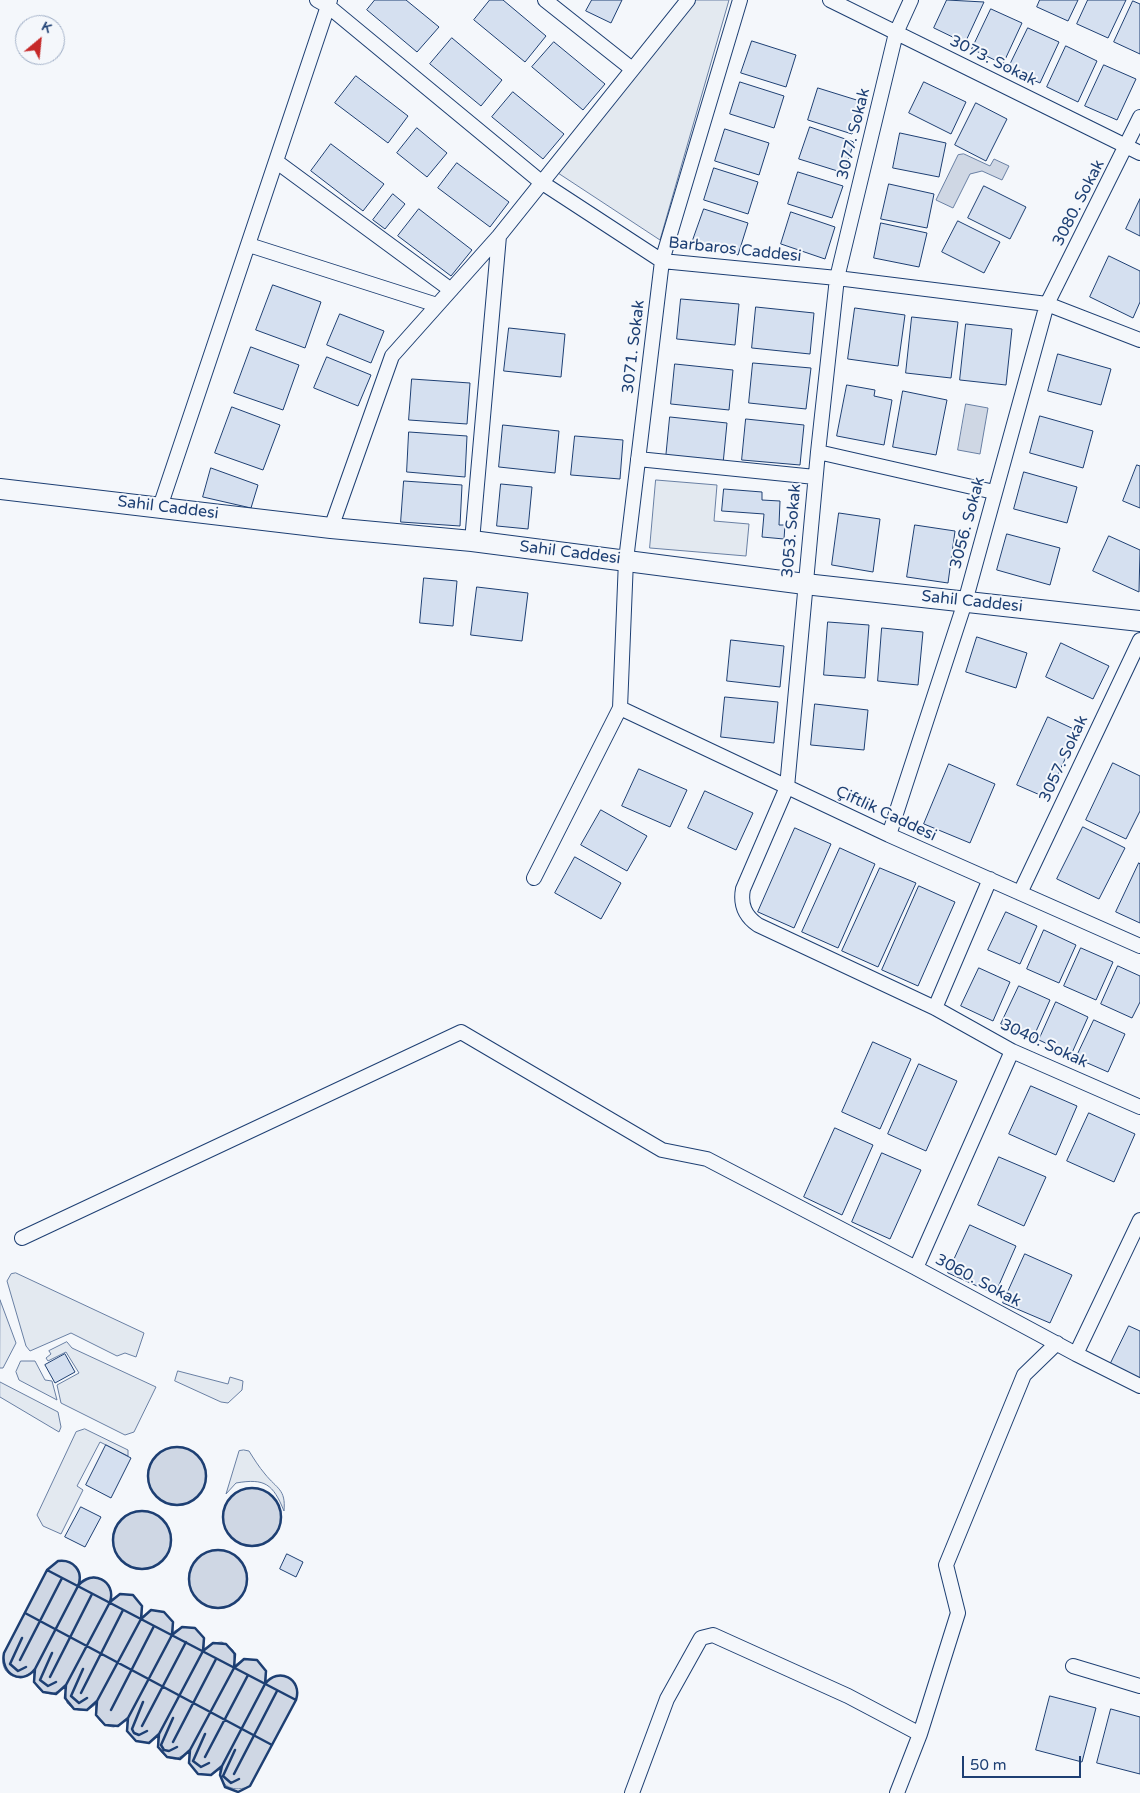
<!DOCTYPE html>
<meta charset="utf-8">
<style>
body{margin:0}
#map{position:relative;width:1140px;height:1793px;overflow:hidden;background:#f4f7fb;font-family:"Varela Round",sans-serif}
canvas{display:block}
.north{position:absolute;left:15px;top:15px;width:50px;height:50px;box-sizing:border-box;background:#f4f7fb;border:1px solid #9eadc5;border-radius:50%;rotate:28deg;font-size:14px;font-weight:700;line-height:20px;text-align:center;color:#1d3f73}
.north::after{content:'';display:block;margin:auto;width:18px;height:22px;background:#c62828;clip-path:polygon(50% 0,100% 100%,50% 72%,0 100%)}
.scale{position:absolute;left:962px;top:1756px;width:119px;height:22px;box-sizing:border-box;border:2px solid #1d3f73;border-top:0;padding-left:6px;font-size:15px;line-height:18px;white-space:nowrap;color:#1d3f73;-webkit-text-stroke:4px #f4f7fb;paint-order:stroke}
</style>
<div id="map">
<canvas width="1140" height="1793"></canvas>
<div class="north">K</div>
<div class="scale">50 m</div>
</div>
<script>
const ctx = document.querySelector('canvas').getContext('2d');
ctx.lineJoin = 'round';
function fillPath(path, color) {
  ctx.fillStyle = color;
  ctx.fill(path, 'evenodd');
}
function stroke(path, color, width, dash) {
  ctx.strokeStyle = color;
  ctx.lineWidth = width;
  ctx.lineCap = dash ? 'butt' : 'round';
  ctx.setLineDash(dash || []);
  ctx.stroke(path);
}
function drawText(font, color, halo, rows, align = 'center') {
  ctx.font = font + ' "Varela Round",sans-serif';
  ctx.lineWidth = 4;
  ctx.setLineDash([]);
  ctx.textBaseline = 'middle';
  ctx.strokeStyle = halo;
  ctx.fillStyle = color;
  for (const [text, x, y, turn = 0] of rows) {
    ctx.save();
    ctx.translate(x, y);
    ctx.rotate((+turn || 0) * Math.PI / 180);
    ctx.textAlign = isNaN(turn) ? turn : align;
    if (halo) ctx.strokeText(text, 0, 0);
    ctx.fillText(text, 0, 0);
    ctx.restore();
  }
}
const green = new Path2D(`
 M 692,0 L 729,0 L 660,240 L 558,173 Z
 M 656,480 L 717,485 L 714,521 L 749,524 L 746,556 L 650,548 Z
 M 16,1273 L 144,1333 L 136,1357 L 125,1353 L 117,1356 L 71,1333 L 30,1351 L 26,1346 L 7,1281 L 11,1274 Z
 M 0,1300 L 16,1343 L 3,1368 L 0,1368 Z
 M 67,1342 L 72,1348 L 156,1387 L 134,1432 L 125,1435 L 61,1403 L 57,1385 L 79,1373 L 66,1352 L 48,1361 L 46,1358 L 51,1354 L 49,1351 Z
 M 21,1361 L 35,1361 L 45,1380 L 52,1381 L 57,1400 L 19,1380 L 16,1372 Z
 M 178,1371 L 228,1384 L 230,1377 L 243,1381 L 242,1390 L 228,1403 L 221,1402 L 175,1381 Z
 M 0,1382 L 58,1412 L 61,1427 L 59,1432 L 0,1397 Z
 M 85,1429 L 128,1450 L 128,1456 L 100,1442 L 77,1486 L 83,1490 L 61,1534 L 43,1526 L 37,1515 L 76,1432 Z
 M 244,1450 L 249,1451 C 254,1459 259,1467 265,1474 C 277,1489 286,1489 284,1511 C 273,1484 265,1478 236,1483 L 226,1494 L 239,1451 Z`);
const water = new Path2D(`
 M 964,154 L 990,166 L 994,159 L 1009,166 L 1002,180 L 982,171 L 970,174 L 953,208 L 936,200 L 958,155 Z
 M 966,404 L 988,408 L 980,454 L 958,450 Z
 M148 1476a29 29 0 1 1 58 0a29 29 0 1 1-58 0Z
 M223 1517a29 29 0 1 1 58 0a29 29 0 1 1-58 0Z
 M113 1540a29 29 0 1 1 58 0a29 29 0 1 1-58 0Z
 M189 1579a29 29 0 1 1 58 0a29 29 0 1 1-58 0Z
 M 58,1561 C 73,1559 82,1570 80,1584 L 93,1577 C 107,1578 112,1588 111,1600 L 120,1594 L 133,1595 L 142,1606 L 142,1617 L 151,1610 L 164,1612 L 173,1622 L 173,1632 L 182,1627 L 195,1628 L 204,1638 L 204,1649 L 213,1643 L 222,1642 L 233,1650 L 235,1665 L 244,1659 L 257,1660 L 266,1671 L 266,1682 C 280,1668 303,1679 296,1700 L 250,1786 C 235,1793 218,1787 220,1769 L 211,1775 L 198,1774 L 189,1763 L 189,1752 L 176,1759 C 162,1758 156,1748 158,1736 L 149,1743 L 136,1741 L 127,1731 L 127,1720 L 114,1727 C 100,1726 94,1716 96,1704 C 87,1712 76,1713 67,1703 L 65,1688 L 52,1694 C 38,1693 32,1683 34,1671 L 21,1678 C 6,1677 0,1666 4,1653 L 47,1570 Z`);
const building = new Path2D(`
 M 375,0 L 406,0 L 439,27 L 417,52 L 367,10 Z
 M 490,0 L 503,0 L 546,36 L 525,62 L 474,20 Z
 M 592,0 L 622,0 L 611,23 L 586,11 Z
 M 947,0 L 984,2 L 965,43 L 934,28 Z
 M 1040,0 L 1078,0 L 1068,21 L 1037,7 Z
 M 1088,0 L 1126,0 L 1108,38 L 1077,24 Z
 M 1133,1 L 1140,4 L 1140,54 L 1114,42 Z
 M 991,9 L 1022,23 L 1003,64 L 972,49 Z
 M 1028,28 L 1059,42 L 1040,83 L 1008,69 Z
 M 452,38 L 502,80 L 481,106 L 430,64 Z
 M 752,41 L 796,55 L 786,87 L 741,73 Z
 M 554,42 L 605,84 L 583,110 L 532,67 Z
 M 1066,46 L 1097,61 L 1078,102 L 1047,87 Z
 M 1104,65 L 1136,79 L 1117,120 L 1085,106 Z
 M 356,76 L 408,116 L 388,143 L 335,103 Z
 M 740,82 L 784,96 L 774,128 L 730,114 Z
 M 924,82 L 966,102 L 951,134 L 909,113 Z
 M 818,88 L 863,102 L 852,134 L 808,120 Z
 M 513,92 L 564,134 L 543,159 L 492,117 Z
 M 976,103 L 1007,119 L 986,161 L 955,145 Z
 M 810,127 L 854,142 L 844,173 L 799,159 Z
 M 417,128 L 447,153 L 427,177 L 397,153 Z
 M 725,129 L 769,143 L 759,175 L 715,161 Z
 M 900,133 L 946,143 L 939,177 L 893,168 Z
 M 331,144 L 384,184 L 363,211 L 311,171 Z
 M 457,163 L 509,202 L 490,227 L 438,188 Z
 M 714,168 L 758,182 L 748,214 L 704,200 Z
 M 798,172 L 843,186 L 832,218 L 788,204 Z
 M 889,184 L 934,194 L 927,228 L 881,219 Z
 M 984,186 L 1026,207 L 1010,239 L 968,218 Z
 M 393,194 L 405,204 L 385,229 L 373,220 Z
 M 1140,199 L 1140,236 L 1126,229 Z
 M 419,209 L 472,250 L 451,276 L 398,236 Z
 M 704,209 L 748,223 L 738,255 L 693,240 Z
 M 791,212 L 835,227 L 825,259 L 781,244 Z
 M 958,221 L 1000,242 L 984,273 L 942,252 Z
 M 881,223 L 927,233 L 919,267 L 874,258 Z
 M 1109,256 L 1140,271 L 1140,302 L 1133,318 L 1090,297 Z
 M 273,285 L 321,302 L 305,348 L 256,330 Z
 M 681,299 L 739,304 L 735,345 L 677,339 Z
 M 756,307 L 814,313 L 810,354 L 752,348 Z
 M 855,308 L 905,315 L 898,366 L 848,359 Z
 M 340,314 L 384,331 L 371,363 L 327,345 Z
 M 912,317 L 958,322 L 951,378 L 906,373 Z
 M 966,324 L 1012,329 L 1006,385 L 960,380 Z
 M 509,328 L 565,334 L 561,377 L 504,371 Z
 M 251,347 L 299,365 L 283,410 L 234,393 Z
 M 1058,354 L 1111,369 L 1101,405 L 1048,391 Z
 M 327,357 L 371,375 L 358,406 L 314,388 Z
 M 753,363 L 811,368 L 806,409 L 749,403 Z
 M 675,364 L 733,370 L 729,410 L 671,404 Z
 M 412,379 L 470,383 L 467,424 L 409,420 Z
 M 847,385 L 875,390 L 874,396 L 892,400 L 884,445 L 837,436 Z
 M 903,391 L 947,400 L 936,455 L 893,447 Z
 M 232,407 L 280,425 L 263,470 L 215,453 Z
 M 1040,416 L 1093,431 L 1083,468 L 1030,453 Z
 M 670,417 L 727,423 L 723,464 L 666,458 Z
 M 746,419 L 804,425 L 800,465 L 742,460 Z
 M 503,425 L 559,431 L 555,473 L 499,467 Z
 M 409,432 L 467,436 L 465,477 L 407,472 Z
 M 575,436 L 623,440 L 620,479 L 571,475 Z
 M 1137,465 L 1140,466 L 1140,508 L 1123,501 Z
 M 211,468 L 258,485 L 251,508 L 203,497 Z
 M 1024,472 L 1077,487 L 1067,523 L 1014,509 Z
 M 404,481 L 462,485 L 460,526 L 401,522 Z
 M 501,484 L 532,487 L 528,529 L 497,526 Z
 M 724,489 L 762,492 L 762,500 L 780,501 L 779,525 L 785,525 L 784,539 L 762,537 L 764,514 L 722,511 Z
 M 839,513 L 880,519 L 873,572 L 832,565 Z
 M 915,525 L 955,531 L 948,583 L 907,577 Z
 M 1007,534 L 1060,548 L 1050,585 L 997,570 Z
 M 1109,536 L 1140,550 L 1139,592 L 1093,571 Z
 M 424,578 L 457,581 L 453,626 L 420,623 Z
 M 477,587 L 528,593 L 522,641 L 471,635 Z
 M 828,622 L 869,625 L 865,678 L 824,675 Z
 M 882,628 L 923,632 L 918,685 L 878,681 Z
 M 977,637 L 1027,653 L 1016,688 L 966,672 Z
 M 731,640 L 784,646 L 780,687 L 727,681 Z
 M 1061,643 L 1109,666 L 1093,699 L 1046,677 Z
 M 725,697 L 778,702 L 774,743 L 721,737 Z
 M 815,704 L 868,710 L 864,750 L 811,745 Z
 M 1048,717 L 1078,731 L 1047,798 L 1017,785 Z
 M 1113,763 L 1140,776 L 1140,811 L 1126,839 L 1086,820 Z
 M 949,764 L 995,784 L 970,843 L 924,824 Z
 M 639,769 L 687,790 L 670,827 L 622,806 Z
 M 705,791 L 753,813 L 736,850 L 688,828 Z
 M 601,810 L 647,836 L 627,871 L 581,845 Z
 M 1083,827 L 1125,848 L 1099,899 L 1057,879 Z
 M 795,828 L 831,844 L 794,928 L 758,912 Z
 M 840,848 L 875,864 L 838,948 L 802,932 Z
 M 575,857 L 621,883 L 601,919 L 555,893 Z
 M 1139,863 L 1140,864 L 1140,923 L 1116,912 Z
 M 880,868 L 916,883 L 878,967 L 842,951 Z
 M 919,886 L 955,902 L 918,986 L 882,970 Z
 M 1006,912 L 1037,926 L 1020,964 L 988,950 Z
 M 1044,930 L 1076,945 L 1059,983 L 1027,969 Z
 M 1081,948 L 1113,962 L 1096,1000 L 1064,986 Z
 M 1118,966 L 1140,976 L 1140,1002 L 1132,1018 L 1101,1004 Z
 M 979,968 L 1010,982 L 993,1021 L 961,1006 Z
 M 1019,986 L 1050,1000 L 1033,1038 L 1001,1024 Z
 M 1056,1002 L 1088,1017 L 1071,1055 L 1039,1040 Z
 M 1094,1020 L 1125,1034 L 1108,1072 L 1076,1058 Z
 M 873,1042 L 911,1059 L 880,1129 L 842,1112 Z
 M 919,1064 L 957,1081 L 926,1151 L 888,1134 Z
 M 1031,1086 L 1077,1106 L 1056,1155 L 1009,1134 Z
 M 1089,1113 L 1135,1134 L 1114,1182 L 1067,1161 Z
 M 835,1128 L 873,1145 L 842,1215 L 804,1197 Z
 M 882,1153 L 921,1170 L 890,1239 L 852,1222 Z
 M 999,1157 L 1046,1177 L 1024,1226 L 978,1205 Z
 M 970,1225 L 1016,1246 L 995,1294 L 948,1273 Z
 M 1025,1254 L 1072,1275 L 1050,1323 L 1003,1303 Z
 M 1129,1326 L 1140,1331 L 1140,1383 L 1109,1367 Z
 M 65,1354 L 75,1372 L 55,1383 L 45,1365 Z
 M 106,1445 L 131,1458 L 111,1498 L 86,1485 Z
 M 81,1507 L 101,1517 L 85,1547 L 65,1537 Z
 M 287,1554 L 303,1562 L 296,1577 L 280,1569 Z
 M 1050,1696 L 1096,1708 L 1082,1762 L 1036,1750 Z
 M 1111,1709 L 1140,1717 L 1140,1774 L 1097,1763 Z`);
const street = new Path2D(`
 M 317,0 L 328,6 L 541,182 L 662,261 L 837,278 L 1047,304 L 1140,340
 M 545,0 L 632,69
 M 830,0 L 1140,153
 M 911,0 L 896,33 L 837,278 L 818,452 L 787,787 L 743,889 C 740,905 745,916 758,925 L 935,1008 L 1012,1051 L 1140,1107
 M 277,162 L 451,290
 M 249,245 L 437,305
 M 818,452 L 994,492
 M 638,459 L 815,477
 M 160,507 L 330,0
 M 331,528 L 392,356 L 499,236 L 688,0
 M 472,541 L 499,236
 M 620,708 L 889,835 L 1140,946
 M 889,835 L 965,602 L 1047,304 L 1140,117
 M 534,878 L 620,708 L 626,560 L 662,261 L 740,0
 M 1020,893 L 1140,640
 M 935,1008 L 990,879
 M 1012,1051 L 916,1268 L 1076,1354 L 1140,1220
 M 22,1238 L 461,1032 L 662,1150 L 707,1159 L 916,1268
 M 1076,1354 L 1140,1386
 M 1073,1666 L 1140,1686
 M 920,1734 L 958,1613 L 946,1565 L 1024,1375 L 1057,1343
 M 632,1793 L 667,1699 L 701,1638 L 713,1635 L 848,1696 L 920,1734 L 897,1793`);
const secondary = new Path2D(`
 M 0,489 L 331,528 L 472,541 L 805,584 L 1140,621`);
const wall = new Path2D(`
 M148 1476a29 29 0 1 1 58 0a29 29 0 1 1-58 0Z
 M223 1517a29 29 0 1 1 58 0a29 29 0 1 1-58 0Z
 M113 1540a29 29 0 1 1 58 0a29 29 0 1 1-58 0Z
 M189 1579a29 29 0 1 1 58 0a29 29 0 1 1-58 0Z
 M 58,1561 C 73,1559 84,1571 78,1586 C 91,1568 117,1581 110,1602 L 120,1594 L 133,1595 L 142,1606 L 141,1619 L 151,1610 L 164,1612 L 173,1622 L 172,1635 L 182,1627 L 195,1628 L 204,1638 L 203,1651 L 213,1643 L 226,1644 L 235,1654 L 234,1668 L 244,1659 L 257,1660 L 266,1671 L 265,1684 C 278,1666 303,1679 296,1700 L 250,1786 L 238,1792 L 225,1787 L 220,1775 L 222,1766 L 211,1775 L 198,1774 L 189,1763 L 190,1750 L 180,1759 L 167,1757 L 158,1747 L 159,1734 L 149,1743 L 136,1741 L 127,1731 L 128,1718 L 118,1726 L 105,1725 L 96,1715 L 97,1701 L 87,1710 L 74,1709 L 65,1698 L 66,1685 L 56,1694 L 43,1692 L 34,1682 L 35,1669 C 22,1686 0,1674 4,1653 L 47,1570 Z
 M 47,1570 L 296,1700
 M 25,1613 L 272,1745
 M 22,1638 L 10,1664 L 18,1671 L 26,1667
 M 52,1653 L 40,1680 L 48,1686 L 56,1682
 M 20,1660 L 62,1578
 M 35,1669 L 78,1586
 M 83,1669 L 71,1696 L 79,1703 L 87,1698
 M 50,1677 L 92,1594
 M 66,1685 L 110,1602
 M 81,1693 L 123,1610
 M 97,1701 L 141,1619
 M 143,1702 L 132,1729 L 134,1733 L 139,1735 L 147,1731
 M 111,1710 L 154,1626
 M 128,1718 L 172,1635
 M 173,1718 L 161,1745 L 164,1750 L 169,1751 L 177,1747
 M 142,1726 L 186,1642
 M 159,1734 L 203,1651
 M 205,1734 L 193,1761 L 201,1767 L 209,1763
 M 173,1742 L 216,1659
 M 190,1750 L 234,1668
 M 235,1750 L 223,1776 L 231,1783 L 239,1779
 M 205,1757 L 248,1675
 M 222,1766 L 265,1684
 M 234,1774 L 277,1691`);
const streetNames = [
 ["3073. Sokak",993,61,26],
 ["3077. Sokak",854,134,-76],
 ["3080. Sokak",1079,203,-63],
 ["Barbaros Caddesi",735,250,6],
 ["3071. Sokak",634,347,-83],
 ["Sahil Caddesi",168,508,7],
 ["3056. Sokak",968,523,-75],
 ["3053. Sokak",792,531,-85],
 ["Sahil Caddesi",570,553,7],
 ["Sahil Caddesi",972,602,6],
 ["3057. Sokak",1064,759,-65],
 ["Çiftlik Caddesi",886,814,25],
 ["3040. Sokak",1044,1044,25],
 ["3060. Sokak",978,1281,28]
];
fillPath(green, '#e3e9f0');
stroke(green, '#687fa3', 1);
fillPath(water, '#cfd7e4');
stroke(water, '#687fa3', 1);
fillPath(building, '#d5e0f0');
stroke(building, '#1d3f73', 1);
stroke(street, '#1d3f73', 16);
stroke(secondary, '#1d3f73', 22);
stroke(street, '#f4f7fb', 14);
stroke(secondary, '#f4f7fb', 20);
stroke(wall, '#1d3f73', 2.5);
drawText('16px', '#1d3f73', '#f4f7fb', streetNames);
</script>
